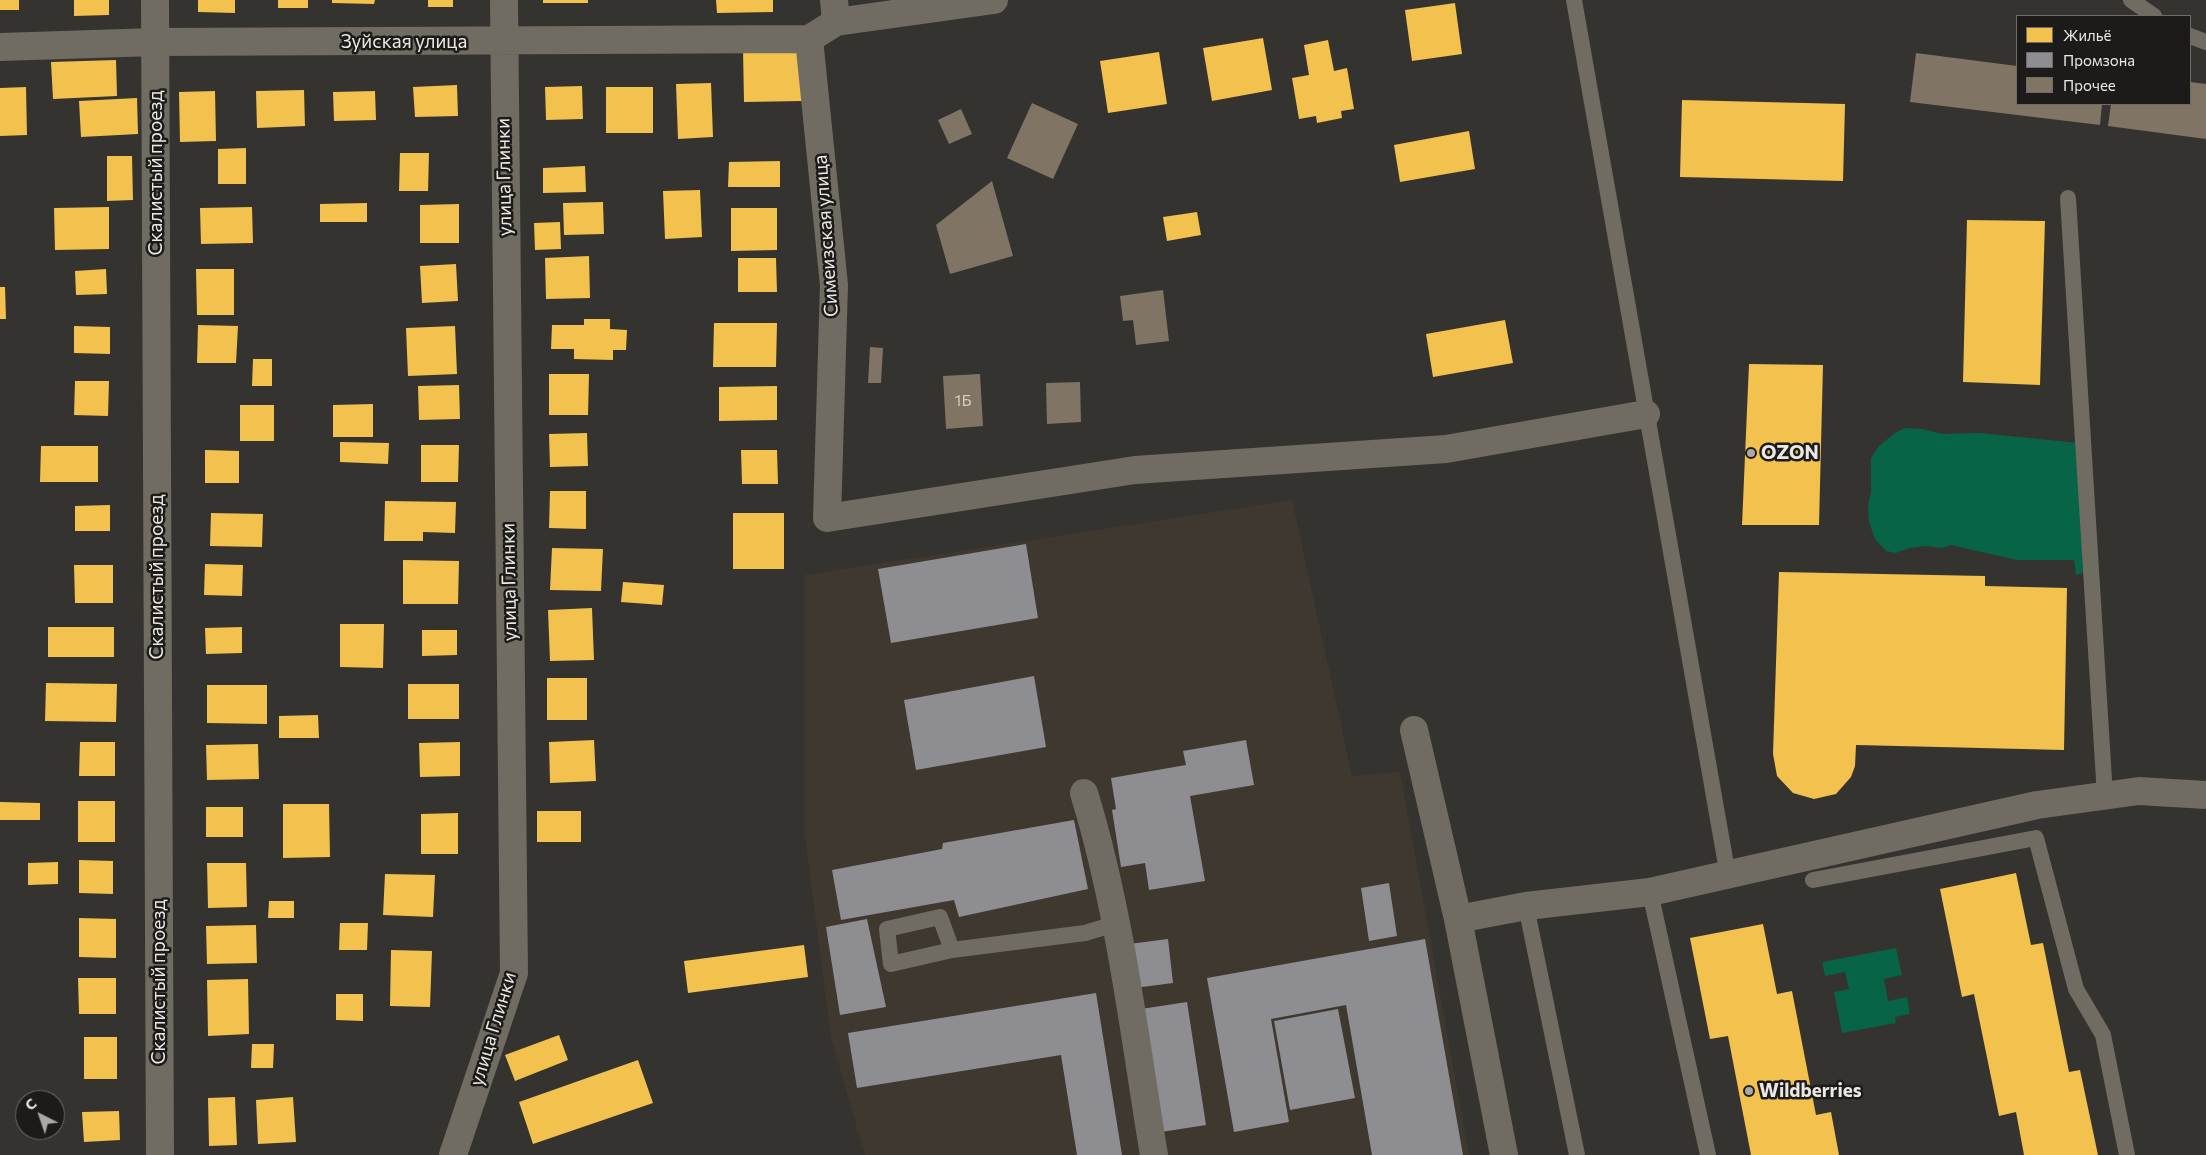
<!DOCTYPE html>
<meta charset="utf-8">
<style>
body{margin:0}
#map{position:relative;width:2206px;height:1155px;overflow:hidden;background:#353330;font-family:Commissioner,sans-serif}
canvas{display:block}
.legend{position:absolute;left:2016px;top:15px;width:175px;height:90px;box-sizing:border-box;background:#1d1b19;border:1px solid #6f6d6a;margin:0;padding:6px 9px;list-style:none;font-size:15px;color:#ebe8e4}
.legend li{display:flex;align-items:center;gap:10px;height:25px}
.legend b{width:25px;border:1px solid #6f6d6a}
.north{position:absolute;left:15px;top:1090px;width:50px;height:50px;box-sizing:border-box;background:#1d1b19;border:1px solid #6f6d6a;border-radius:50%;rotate:319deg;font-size:14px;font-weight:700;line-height:20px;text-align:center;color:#ebe8e4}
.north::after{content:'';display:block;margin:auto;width:18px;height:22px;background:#aba9a5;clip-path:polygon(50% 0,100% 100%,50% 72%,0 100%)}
</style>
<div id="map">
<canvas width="2206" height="1155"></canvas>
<ul class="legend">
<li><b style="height:14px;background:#f2c14e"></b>Жильё</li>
<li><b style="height:14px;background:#8d8d92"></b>Промзона</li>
<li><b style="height:14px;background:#807464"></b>Прочее</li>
</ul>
<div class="north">С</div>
</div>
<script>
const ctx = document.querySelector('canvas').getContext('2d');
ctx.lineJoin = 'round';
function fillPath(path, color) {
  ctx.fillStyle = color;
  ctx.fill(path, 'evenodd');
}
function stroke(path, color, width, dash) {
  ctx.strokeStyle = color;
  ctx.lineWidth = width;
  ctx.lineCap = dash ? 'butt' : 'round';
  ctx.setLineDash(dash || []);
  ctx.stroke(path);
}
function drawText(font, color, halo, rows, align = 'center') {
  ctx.font = font + ' Commissioner,sans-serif';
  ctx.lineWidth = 5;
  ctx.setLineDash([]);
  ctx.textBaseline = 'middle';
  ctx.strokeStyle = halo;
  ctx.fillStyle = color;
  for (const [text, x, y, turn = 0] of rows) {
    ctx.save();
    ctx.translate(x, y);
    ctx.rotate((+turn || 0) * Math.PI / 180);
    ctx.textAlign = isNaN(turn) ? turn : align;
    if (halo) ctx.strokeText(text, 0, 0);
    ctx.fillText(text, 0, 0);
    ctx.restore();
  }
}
const built = new Path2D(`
 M 1292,500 L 1352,776 L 1400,772 L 1469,1155 L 865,1155 L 831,1038 L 805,835 L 805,575 Z`);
const green = new Path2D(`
 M 1905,428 L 1922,429 L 1942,434 L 1980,433 L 2078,443 L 2083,573 L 2076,575 L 2074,560 L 2017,560 L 1951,545 L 1942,548 L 1926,546 L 1909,548 L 1896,553 L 1886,551 L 1875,539 L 1869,522 L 1868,507 L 1871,492 L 1871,458 L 1879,446 L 1895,433 Z
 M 1896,948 L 1902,975 L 1884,979 L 1888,1001 L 1907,997 L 1910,1014 L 1895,1017 L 1896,1023 L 1842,1033 L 1834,992 L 1849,989 L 1845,972 L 1825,976 L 1822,962 Z`);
const homes = new Path2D(`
 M 0,0 L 19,0 L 19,10 L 0,10 Z
 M 74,0 L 109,0 L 109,15 L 74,16 Z
 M 198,0 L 235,0 L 235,13 L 198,12 Z
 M 278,0 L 308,0 L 308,8 L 278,8 Z
 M 332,0 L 375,0 L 374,4 L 332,3 Z
 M 428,0 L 453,0 L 453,7 L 428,7 Z
 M 543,0 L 588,0 L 588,3 L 543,3 Z
 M 716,0 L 773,0 L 773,12 L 717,13 Z
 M 1455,3 L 1462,54 L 1412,61 L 1405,10 Z
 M 1263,38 L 1272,90 L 1212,101 L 1203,48 Z
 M 1328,40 L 1334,71 L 1347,68 L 1354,109 L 1341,111 L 1342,118 L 1317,123 L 1316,116 L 1299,119 L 1292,78 L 1309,75 L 1304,45 Z
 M 801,48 L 802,101 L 744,102 L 743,49 Z
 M 1159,52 L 1167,104 L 1108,113 L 1100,61 Z
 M 116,60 L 117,96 L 53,99 L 51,62 Z
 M 711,83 L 713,137 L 678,139 L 676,84 Z
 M 457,85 L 458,116 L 415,117 L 413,87 Z
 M 582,86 L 583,119 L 546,120 L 545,87 Z
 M 26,87 L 27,135 L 0,136 L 0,88 Z
 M 606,87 L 653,87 L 653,133 L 606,133 Z
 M 304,90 L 305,126 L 257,128 L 256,91 Z
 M 215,91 L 216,141 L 180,142 L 179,92 Z
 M 375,91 L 376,120 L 334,121 L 333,92 Z
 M 137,98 L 138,134 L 81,137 L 79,101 Z
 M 1682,100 L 1845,104 L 1843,181 L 1680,177 Z
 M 1469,131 L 1475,169 L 1400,182 L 1394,145 Z
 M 246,148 L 246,184 L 218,184 L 218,149 Z
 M 400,153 L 429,153 L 428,191 L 399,191 Z
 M 107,156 L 132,156 L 133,200 L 107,201 Z
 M 780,161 L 780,187 L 728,187 L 729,162 Z
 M 585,166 L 586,192 L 543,193 L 543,168 Z
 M 700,190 L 702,237 L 665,239 L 663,191 Z
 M 603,202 L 604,234 L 564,235 L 563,203 Z
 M 367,203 L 367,222 L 320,222 L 320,204 Z
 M 459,204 L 459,243 L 420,243 L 420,205 Z
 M 109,207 L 109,249 L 55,250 L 54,208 Z
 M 252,207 L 253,243 L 201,244 L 200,208 Z
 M 731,208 L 777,208 L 777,250 L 731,251 Z
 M 1197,212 L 1201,235 L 1167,241 L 1163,217 Z
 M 1967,220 L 2045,221 L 2040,385 L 1963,382 Z
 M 560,222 L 561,249 L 535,250 L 534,223 Z
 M 589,256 L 590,298 L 546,299 L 545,258 Z
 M 738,258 L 776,258 L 777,292 L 738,292 Z
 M 456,264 L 458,301 L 422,303 L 420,266 Z
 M 106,269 L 107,294 L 76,295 L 75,271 Z
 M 196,269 L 234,269 L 234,315 L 197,315 Z
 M 0,287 L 5,287 L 6,319 L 0,319 Z
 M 584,319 L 610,319 L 610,329 L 627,330 L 626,350 L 613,350 L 613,360 L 574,359 L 574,349 L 551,349 L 552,325 L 584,325 Z
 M 1505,320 L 1513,363 L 1433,377 L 1426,334 Z
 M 714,323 L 777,323 L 776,367 L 713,367 Z
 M 198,325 L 238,326 L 236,363 L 197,363 Z
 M 74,326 L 110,327 L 110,354 L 74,353 Z
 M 455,326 L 457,374 L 408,376 L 406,328 Z
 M 253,359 L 272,359 L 272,386 L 252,386 Z
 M 1749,364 L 1823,365 L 1819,525 L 1742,525 Z
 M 549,374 L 589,374 L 588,415 L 549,415 Z
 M 75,381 L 109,381 L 108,416 L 74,415 Z
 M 459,385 L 460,419 L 419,420 L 418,386 Z
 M 777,386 L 777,420 L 719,421 L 719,387 Z
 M 373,404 L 373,437 L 333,437 L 333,405 Z
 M 240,405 L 274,405 L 274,441 L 240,441 Z
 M 587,433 L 588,466 L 550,467 L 549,434 Z
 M 340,442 L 389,443 L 388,464 L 340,462 Z
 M 421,445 L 459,445 L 458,482 L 421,482 Z
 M 41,446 L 98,446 L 98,482 L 40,482 Z
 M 205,450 L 239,451 L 239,483 L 205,483 Z
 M 741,450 L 777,450 L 778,484 L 742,484 Z
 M 550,491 L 586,491 L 586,529 L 549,528 Z
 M 385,501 L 456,502 L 455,533 L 423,532 L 423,541 L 384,541 Z
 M 110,505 L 110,531 L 75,531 L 75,506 Z
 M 211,513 L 263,514 L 262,547 L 210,546 Z
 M 733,513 L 784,513 L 784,569 L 733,569 Z
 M 552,548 L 603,549 L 601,591 L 550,590 Z
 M 403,560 L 459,561 L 458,604 L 403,604 Z
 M 205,564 L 243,565 L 242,596 L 204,595 Z
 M 74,565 L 113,565 L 113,603 L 75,603 Z
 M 1779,572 L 1985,576 L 1985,586 L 2067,588 L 2064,750 L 1856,745 L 1855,766 L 1851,777 L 1836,794 L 1814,799 L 1793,793 L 1777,776 L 1773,754 Z
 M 623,582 L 664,585 L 662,605 L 621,602 Z
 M 592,608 L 594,660 L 550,661 L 548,610 Z
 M 340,624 L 384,624 L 383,668 L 340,667 Z
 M 48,627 L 114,627 L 114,657 L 48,657 Z
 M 242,627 L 242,653 L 206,654 L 205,628 Z
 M 422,630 L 457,630 L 457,655 L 422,656 Z
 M 547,678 L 587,678 L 587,720 L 547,720 Z
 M 46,683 L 117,684 L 116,722 L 45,721 Z
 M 408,684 L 459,684 L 459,719 L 408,719 Z
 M 207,685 L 267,685 L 267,724 L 207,723 Z
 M 318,715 L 319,738 L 279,738 L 279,716 Z
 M 594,740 L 596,781 L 550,783 L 549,742 Z
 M 80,742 L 115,742 L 115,776 L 79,776 Z
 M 460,742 L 460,776 L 420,777 L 419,743 Z
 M 258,744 L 259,779 L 207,780 L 206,745 Z
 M 78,801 L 115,801 L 115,842 L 78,842 Z
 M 0,802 L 40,803 L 40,820 L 0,820 Z
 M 283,804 L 329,804 L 330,857 L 283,858 Z
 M 206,807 L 243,807 L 243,837 L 206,837 Z
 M 537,811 L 581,811 L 581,842 L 537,842 Z
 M 458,813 L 458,854 L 421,854 L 421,814 Z
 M 79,860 L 113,861 L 113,894 L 79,893 Z
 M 58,862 L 58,884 L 28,885 L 28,863 Z
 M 207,863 L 246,863 L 247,907 L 208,908 Z
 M 2016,873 L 2031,945 L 2043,943 L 2069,1072 L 2080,1070 L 2098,1155 L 2024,1155 L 2016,1112 L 1999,1116 L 1974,994 L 1962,997 L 1940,889 Z
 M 385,874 L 435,875 L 433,917 L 383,915 Z
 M 269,901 L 294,901 L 294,918 L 268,918 Z
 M 79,918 L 116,919 L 116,958 L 79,957 Z
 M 340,923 L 368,923 L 367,950 L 339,950 Z
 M 1763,924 L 1777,994 L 1792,991 L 1816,1115 L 1831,1112 L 1839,1155 L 1751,1155 L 1728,1036 L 1710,1039 L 1690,938 Z
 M 256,925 L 257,963 L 207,964 L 206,926 Z
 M 804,945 L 808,977 L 688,993 L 684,961 Z
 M 391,950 L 432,951 L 430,1007 L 390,1006 Z
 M 78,978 L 116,978 L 116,1014 L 79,1014 Z
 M 248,979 L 249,1034 L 208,1036 L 207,980 Z
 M 336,994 L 363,994 L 363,1021 L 336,1020 Z
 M 559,1035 L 568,1060 L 515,1081 L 505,1055 Z
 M 84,1037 L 117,1037 L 117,1079 L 84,1079 Z
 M 252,1044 L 274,1044 L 273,1068 L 251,1068 Z
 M 638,1060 L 653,1103 L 533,1144 L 519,1102 Z
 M 235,1097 L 237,1145 L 209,1146 L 208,1098 Z
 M 293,1097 L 296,1142 L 258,1144 L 256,1100 Z
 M 119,1111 L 120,1140 L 84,1142 L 82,1112 Z`);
const industry = new Path2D(`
 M 1026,544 L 1038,618 L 891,643 L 878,569 Z
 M 1034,676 L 1046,747 L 916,770 L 904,700 Z
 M 1246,740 L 1254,785 L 1190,796 L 1205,881 L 1149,890 L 1145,863 L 1121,867 L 1112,810 L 1116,809 L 1111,778 L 1186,765 L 1183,751 Z
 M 1074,820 L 1088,889 L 959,917 L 954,900 L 841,920 L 832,870 L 942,849 L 943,843 Z
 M 1389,883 L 1397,936 L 1369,941 L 1361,888 Z
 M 867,919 L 886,1007 L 840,1015 L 826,927 Z
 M 1168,939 L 1173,983 L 1134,988 L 1129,944 Z
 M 1425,939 L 1463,1155 L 1372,1155 L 1346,1005 L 1271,1019 L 1289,1122 L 1234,1132 L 1207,978 Z
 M 1096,993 L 1122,1155 L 1077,1155 L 1061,1055 L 857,1088 L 848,1033 Z
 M 1187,1002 L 1206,1125 L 1161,1132 L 1141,1009 Z
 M 1338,1009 L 1355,1098 L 1290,1110 L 1274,1021 Z`);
const building = new Path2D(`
 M 1916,53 L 2017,66 L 2017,104 L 2102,104 L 2100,125 L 1910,102 Z
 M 2190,82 L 2206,84 L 2206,139 L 2108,126 L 2111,104 L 2190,104 Z
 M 1032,103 L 1078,124 L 1053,179 L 1007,158 Z
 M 961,109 L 972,134 L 949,144 L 938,120 Z
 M 992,181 L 1013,256 L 950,274 L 936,225 Z
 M 1163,290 L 1169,341 L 1136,345 L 1133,320 L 1123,321 L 1120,296 Z
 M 870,347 L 883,348 L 881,383 L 868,383 Z
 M 980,374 L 983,426 L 946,429 L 943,376 Z
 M 1080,382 L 1081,422 L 1047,424 L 1046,383 Z`);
const lane = new Path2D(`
 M 1574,0 L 1728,876
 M 2131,0 L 2154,16
 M 2190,36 L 2206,42
 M 2068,198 L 2105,796
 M 1813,880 L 2036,838 L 2076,989 L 2103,1035 L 2127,1155
 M 1650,892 L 1708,1155
 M 1526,906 L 1577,1155
 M 952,950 L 891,964 L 887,929 L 940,917 L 952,950 L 1085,933 L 1115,924`);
const street = new Path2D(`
 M 155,0 L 160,1155
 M 834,0 L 836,22 L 809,39 L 834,285 L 827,518 L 1135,470 L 1446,449 L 1646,414
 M 836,22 L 994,0
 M 0,47 L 155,42 L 809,39
 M 1414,730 L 1458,919
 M 1084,793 C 1120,910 1134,1034 1154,1155
 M 453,1155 L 514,973 L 504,0
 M 1504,1155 L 1458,919 L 1526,906 L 1650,892 L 2037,805 L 2139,791 L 2206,795`);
const markers = [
 [1751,453,5,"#aba9a5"],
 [1749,1091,5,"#aba9a5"]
];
const numberNames = [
 ["1Б",963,401]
];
const streetNames = [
 ["Зуйская улица",404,42],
 ["Скалистый проезд",156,173,-90],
 ["улица Глинки",504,177,-91],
 ["Симеизская улица",826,236,-94],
 ["Скалистый проезд",157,577,-90],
 ["улица Глинки",509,582,-91],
 ["Скалистый проезд",159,982,-90],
 ["улица Глинки",493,1029,-73]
];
const poiNames = [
 ["OZON",1761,453],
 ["Wildberries",1759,1091]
];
fillPath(built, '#3f382e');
fillPath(green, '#076446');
fillPath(homes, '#f2c14e');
fillPath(industry, '#8d8d92');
fillPath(building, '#807464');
stroke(lane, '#716c61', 16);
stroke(street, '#716c61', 28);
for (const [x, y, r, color] of markers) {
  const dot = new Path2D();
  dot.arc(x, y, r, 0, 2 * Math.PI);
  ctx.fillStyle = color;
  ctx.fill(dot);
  stroke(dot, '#1d1b19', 2);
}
drawText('16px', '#d0cbc4', null, numberNames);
drawText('19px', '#ebe8e4', '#1d1b19', streetNames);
drawText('bold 19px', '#ebe8e4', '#1d1b19', poiNames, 'left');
</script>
